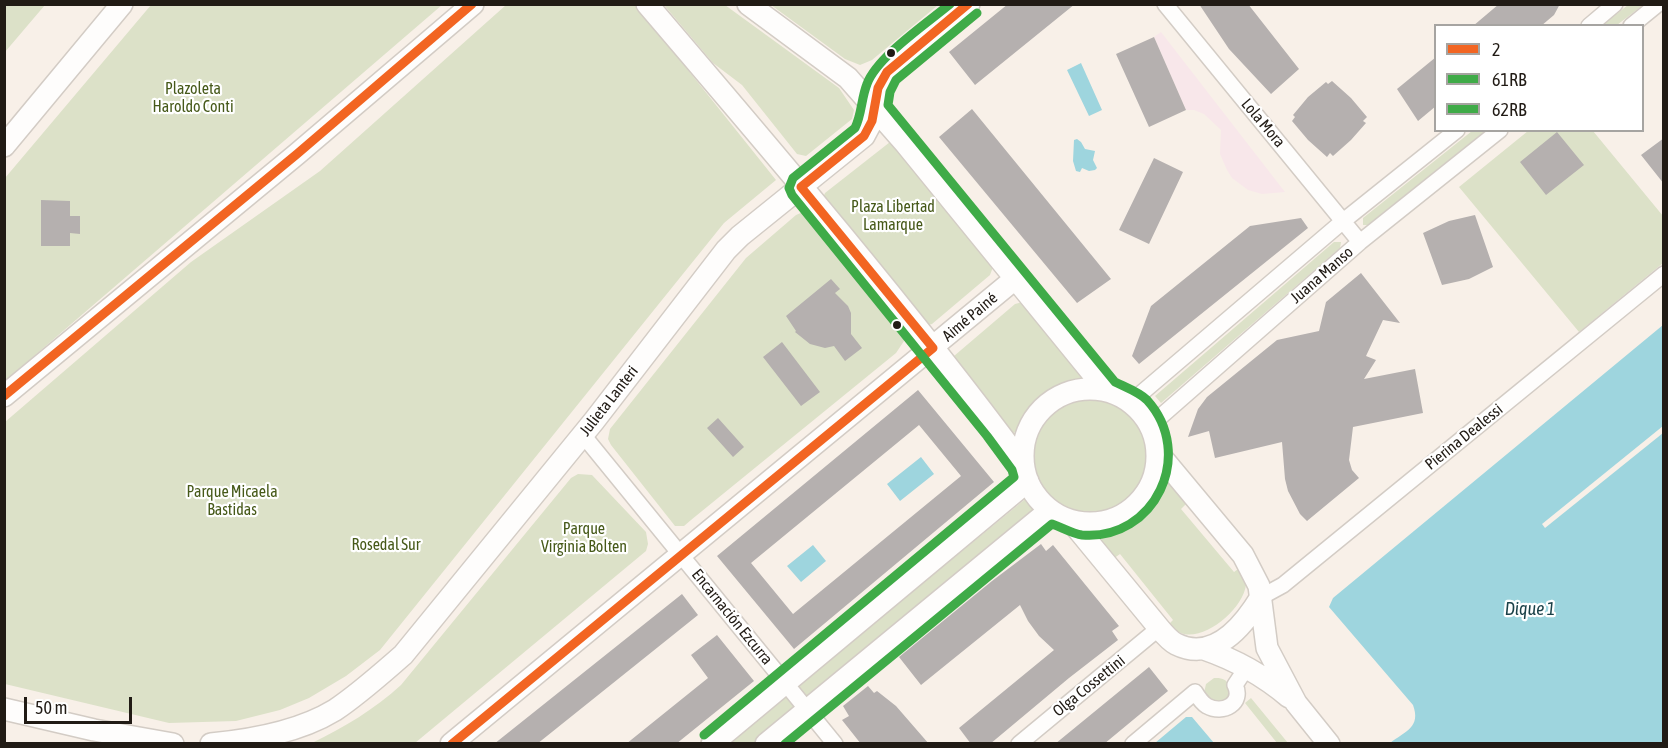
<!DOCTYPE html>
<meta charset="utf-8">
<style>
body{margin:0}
#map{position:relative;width:1668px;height:748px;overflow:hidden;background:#f8f0e8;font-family:"Asap Condensed",sans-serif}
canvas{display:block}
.frame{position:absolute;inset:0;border:6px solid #211b15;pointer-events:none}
.legend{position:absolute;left:1434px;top:24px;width:210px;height:108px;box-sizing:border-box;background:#fff;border:2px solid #a6a4a1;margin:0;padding:8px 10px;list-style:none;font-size:18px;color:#211b15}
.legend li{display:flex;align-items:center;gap:12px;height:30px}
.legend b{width:30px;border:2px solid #a6a4a1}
.scale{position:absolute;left:24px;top:697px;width:108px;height:27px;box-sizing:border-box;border:3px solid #211b15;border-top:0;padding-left:8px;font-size:18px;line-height:21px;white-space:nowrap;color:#211b15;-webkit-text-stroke:4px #fff;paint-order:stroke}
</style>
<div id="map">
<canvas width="1668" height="748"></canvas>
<div class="frame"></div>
<ul class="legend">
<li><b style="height:8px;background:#f26522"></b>2</li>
<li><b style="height:8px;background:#3fab48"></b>61RB</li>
<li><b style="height:8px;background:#3fab48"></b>62RB</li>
</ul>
<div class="scale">50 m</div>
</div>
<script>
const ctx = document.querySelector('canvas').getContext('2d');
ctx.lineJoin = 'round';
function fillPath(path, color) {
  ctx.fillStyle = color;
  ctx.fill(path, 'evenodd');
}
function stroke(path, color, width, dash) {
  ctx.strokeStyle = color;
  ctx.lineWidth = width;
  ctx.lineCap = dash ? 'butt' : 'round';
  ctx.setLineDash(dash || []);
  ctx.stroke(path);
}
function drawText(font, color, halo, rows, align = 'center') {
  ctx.font = font + ' "Asap Condensed",sans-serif';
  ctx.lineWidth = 4.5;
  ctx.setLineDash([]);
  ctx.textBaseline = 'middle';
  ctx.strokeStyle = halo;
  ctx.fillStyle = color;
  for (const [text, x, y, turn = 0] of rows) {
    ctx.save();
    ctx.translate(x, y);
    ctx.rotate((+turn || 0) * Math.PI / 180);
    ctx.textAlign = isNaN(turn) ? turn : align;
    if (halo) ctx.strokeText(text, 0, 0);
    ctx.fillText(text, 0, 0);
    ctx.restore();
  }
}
const commercial = new Path2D(`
 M 1161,32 L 1285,192 L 1262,194 L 1248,190 L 1232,178 L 1227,170 L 1220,154 L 1221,130 L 1204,114 L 1194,110 L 1186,110 L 1154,37 Z`);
const green = new Path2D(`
 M 4,5 L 45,5 L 5,52 L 4,52 Z
 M 151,5 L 442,5 L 5,381 L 5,178 Z
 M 506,5 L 636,5 L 776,180 L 724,223 L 380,650 L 346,676 L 309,698 L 280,710 L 236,721 L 169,723 L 5,684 L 5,422 L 191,262 L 320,171 Z
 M 664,5 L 725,5 L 839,88 L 854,110 L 852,119 L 806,156 L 797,154 L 742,85 L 713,63 Z
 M 771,5 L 938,5 L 872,60 L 860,65 L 845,59 Z
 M 1628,5 L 1643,5 L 1617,25 L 1602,25 Z
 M 1472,131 L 1487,131 L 1370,225 L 1363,225 L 1363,218 Z
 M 1528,131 L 1593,131 L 1663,216 L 1663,263 L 1579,332 L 1459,187 Z
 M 890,142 L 897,145 L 993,267 L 990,275 L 932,324 L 925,326 L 822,200 L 825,193 Z
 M 803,212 L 811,215 L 905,330 L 904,341 L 896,353 L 691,520 L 684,526 L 675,526 L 611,445 L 608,439 L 610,429 L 746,258 L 796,215 Z
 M 1334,242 L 1341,242 L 1340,248 L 1161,403 L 1155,396 Z
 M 1023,302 L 1083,373 L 1082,379 C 1075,386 1064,385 1055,388 C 1037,394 1026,417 1018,432 L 1012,433 L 1006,430 L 952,360 L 954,356 L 1015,304 Z
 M1030 455a60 60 0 1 1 120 0a60 60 0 1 1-120 0Z
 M 578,474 L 592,475 L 646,532 L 648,544 L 646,551 L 415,743 L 312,743 C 344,727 374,710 401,685 L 571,478 Z
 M 1164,479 L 1170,480 L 1188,502 L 1181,509 L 1234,572 L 1241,567 C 1243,572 1246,579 1246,585 C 1243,608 1208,639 1184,634 C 1179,633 1172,628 1167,626 L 1173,620 L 1120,554 L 1113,559 C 1105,549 1097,541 1105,528 L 1125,525 L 1157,500 L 1158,484 Z
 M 1029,496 L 1040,510 L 755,743 L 727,744 Z
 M 1214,678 C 1230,677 1231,687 1228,700 L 1212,704 L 1204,693 L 1206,684 Z
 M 1251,698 L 1288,743 L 1277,743 L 1245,703 Z`);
const water = new Path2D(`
 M 1081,63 L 1102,110 L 1089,116 L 1067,70 Z
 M 1077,139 L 1081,142 L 1085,149 L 1095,151 L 1093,160 L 1097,168 L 1095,170 L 1089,171 L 1082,168 L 1080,172 L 1076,171 L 1073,161 L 1074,140 Z
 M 1663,325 L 1663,743 L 1390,743 C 1406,731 1421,727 1413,705 L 1329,607 L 1333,598 Z
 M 921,457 L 934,474 L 900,501 L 887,484 Z
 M 813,545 L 826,561 L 801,582 L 787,566 Z
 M 1186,717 L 1192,717 L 1214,743 L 1155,743 Z`);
const pier = new Path2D(`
 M 1663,426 L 1663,433 L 1545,528 L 1542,524 Z`);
const building = new Path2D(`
 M 1008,4 L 1075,4 L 975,85 L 949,52 Z
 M 1199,4 L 1248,4 L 1299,69 L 1271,94 L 1229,49 Z
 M 1499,4 L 1560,4 L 1554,15 L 1541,26 L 1473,26 Z
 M 1154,37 L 1186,110 L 1149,127 L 1116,54 Z
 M 1436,57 L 1436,106 L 1418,121 L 1397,89 Z
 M 1332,81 L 1351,98 L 1367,117 L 1363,121 L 1366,123 L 1351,140 L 1333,156 L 1330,153 L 1327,157 L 1308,140 L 1292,121 L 1295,117 L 1293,115 L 1308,97 L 1326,82 L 1328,84 Z
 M 972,109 L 1111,279 L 1077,303 L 939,137 Z
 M 1557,132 L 1584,165 L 1546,195 L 1520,162 Z
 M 1664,138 L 1664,184 L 1641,155 Z
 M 1154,158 L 1183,172 L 1149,244 L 1119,230 Z
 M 41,200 L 70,201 L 70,216 L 80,216 L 80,234 L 70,233 L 70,246 L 41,246 Z
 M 1475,215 L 1493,267 L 1469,279 L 1442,285 L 1423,233 L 1449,221 Z
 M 1301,218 L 1308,228 L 1139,364 L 1132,356 L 1151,306 L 1250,226 Z
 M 1361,273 L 1400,323 L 1383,320 L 1366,356 L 1376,360 L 1364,379 L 1415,369 L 1423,413 L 1353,427 L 1349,460 L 1352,470 L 1359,478 L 1307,521 L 1300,514 L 1288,491 L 1285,479 L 1282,442 L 1215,458 L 1209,431 L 1188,437 L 1198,409 L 1207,397 L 1277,340 L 1319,331 L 1326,302 Z
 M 831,279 L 840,289 L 835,293 L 848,306 L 851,313 L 851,334 L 862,348 L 845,361 L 834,346 L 825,348 L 810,344 L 795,332 L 796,331 L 786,316 Z
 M 782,342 L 820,392 L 801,406 L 763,357 Z
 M 918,390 L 994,482 L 794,649 L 717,556 ZM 919,425 L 961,476 L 793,614 L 751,563 Z
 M 718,418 L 744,447 L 733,457 L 707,428 Z
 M 1041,544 L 1046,551 L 1053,545 L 1119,626 L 1112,631 L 1118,640 L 1069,678 L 990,744 L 971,744 L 959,728 L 1054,650 L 1039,636 L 1028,621 L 1020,605 L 921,685 L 899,657 L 992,581 Z
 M 682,594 L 698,615 L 537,744 L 494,744 Z
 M 717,635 L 754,681 L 676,744 L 626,744 L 708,678 L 691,655 Z
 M 1149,667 L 1168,691 L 1104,744 L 1055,744 Z
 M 868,686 L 874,693 L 877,691 L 896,706 L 929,744 L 861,744 L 842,720 L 849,716 L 843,706 Z`);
const street = new Path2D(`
 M 1165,4 L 1360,242
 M 1589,26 L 1615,4
 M 1631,26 L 1658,4
 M 1131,402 L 1342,222 L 1457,130
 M 1151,425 L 1360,242 L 1500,130
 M 583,435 L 835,744
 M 1261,597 L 1283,585 L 1664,274
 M 1019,744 L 1159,628
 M 1133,744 L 1195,692 C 1198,697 1202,703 1207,706 C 1223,715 1244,703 1235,685 L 1247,667`);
const secondary = new Path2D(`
 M 647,4 C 776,155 905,306 1023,465
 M 748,4 L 848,78 L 905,143 L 1107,391
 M 4,146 L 122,4
 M1023 456a67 67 0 1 1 134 0a67 67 0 1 1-134 0Z
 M 4,396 L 297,154 L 473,4
 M 1158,453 L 1243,555 L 1259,586 L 1267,648 L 1296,703 L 1329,744
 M 1071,521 L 1159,628 C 1164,634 1170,641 1176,644 C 1214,663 1244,625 1261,597
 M 1204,649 C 1236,660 1263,675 1289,697
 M 4,709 L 94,730 L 173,744
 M 211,744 C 253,740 299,732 335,710 C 359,694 381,674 403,655 L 594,421 L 726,250 L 740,236 L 864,136 L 872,121 L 878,88 L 887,72 L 969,4
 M 451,744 L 1016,278
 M 712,744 L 1028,481
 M 766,744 L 1050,510`);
const bus1 = new Path2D(`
 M 4,396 L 297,154 L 472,4
 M 452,744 L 933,348 L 801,187 L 864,136 L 872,121 L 878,88 L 887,72 L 968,4`);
const bus2 = new Path2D(`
 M 785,744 L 1052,524 C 1061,527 1073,534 1082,535 C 1155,541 1196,454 1147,400 C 1139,392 1125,387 1115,382 L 888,105 L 890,92 L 896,80 L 977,13`);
const bus3 = new Path2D(`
 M 704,735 L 1014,477 L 1012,470 L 987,436 L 792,195 L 789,188 L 793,178 L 855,128 C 862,114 861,99 867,84 C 877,57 926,24 950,4`);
const markers = [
 [891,53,5,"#211b15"],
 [897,325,5,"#211b15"]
];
const parkNames = [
 ["Plazoleta",193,89],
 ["Haroldo Conti",193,107],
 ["Plaza Libertad",893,207],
 ["Lamarque",893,225],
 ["Parque Micaela",232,492],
 ["Bastidas",232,510],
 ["Parque",584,529],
 ["Virginia Bolten",584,547],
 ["Rosedal Sur",386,545]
];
const streetNames = [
 ["Lola Mora",1263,123,50],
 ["Juana Manso",1322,275,-41],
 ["Aimé Painé",970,317,-40],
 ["Julieta Lanteri",609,401,-52],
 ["Pierina Dealessi",1464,437,-39],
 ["Encarnación Ezcurra",732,617,51],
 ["Olga Cossettini",1089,686,-39]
];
const waterNames = [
 ["Dique 1",1530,609]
];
fillPath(commercial, '#f8e7ea');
fillPath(green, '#dce1c8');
fillPath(water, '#9ed5de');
fillPath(pier, '#f8f0e8');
fillPath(building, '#b5b0af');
stroke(street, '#d3ccc5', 18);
stroke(secondary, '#d3ccc5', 24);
stroke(street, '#fefdfc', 15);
stroke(secondary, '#fefdfc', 21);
stroke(bus1, '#f26522', 9);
stroke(bus2, '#3fab48', 9);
stroke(bus3, '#3fab48', 9);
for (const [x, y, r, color] of markers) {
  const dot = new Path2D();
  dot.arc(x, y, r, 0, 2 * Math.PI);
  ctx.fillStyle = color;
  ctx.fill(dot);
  stroke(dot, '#fff', 2);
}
drawText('16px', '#465919', '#fff', parkNames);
drawText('16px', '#211b15', '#fff', streetNames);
drawText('italic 18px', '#1a4148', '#fff', waterNames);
</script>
